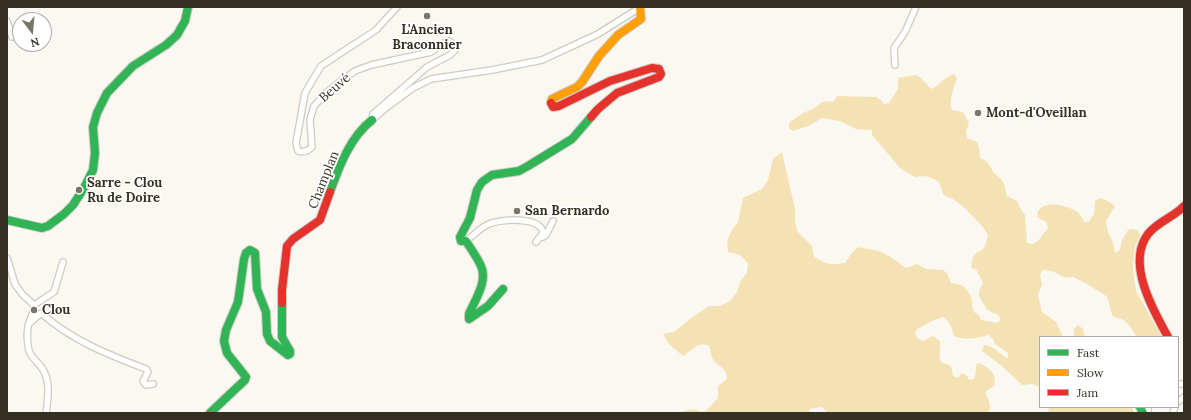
<!DOCTYPE html>
<meta charset="utf-8">
<style>
body{margin:0}
#map{position:relative;width:1191px;height:420px;overflow:hidden;background:#faf8f1;font-family:Lora,serif}
canvas{display:block}
.frame{position:absolute;inset:0;border:8px solid #343024;pointer-events:none}
.legend{position:absolute;left:1039px;top:336px;width:140px;height:72px;box-sizing:border-box;background:#fff;border:1px solid #aeaca7;margin:0;padding:5px 7px;list-style:none;font-size:12px;color:#343024}
.legend li{display:flex;align-items:center;gap:8px;height:20px}
.legend b{width:20px;border:1px solid #aeaca7}
.north{position:absolute;left:12px;top:12px;width:40px;height:40px;box-sizing:border-box;background:#fff;border:1px solid #aeaca7;border-radius:50%;rotate:164deg;font-size:11px;font-weight:700;line-height:16px;text-align:center;color:#343024}
.north::after{content:'';display:block;margin:auto;width:14px;height:18px;background:#79766c;clip-path:polygon(50% 0,100% 100%,50% 72%,0 100%)}
</style>
<div id="map">
<canvas width="1191" height="420"></canvas>
<div class="frame"></div>
<ul class="legend">
<li><b style="height:5px;background:#30b455"></b>Fast</li>
<li><b style="height:5px;background:#ff9f0a"></b>Slow</li>
<li><b style="height:5px;background:#e5322d"></b>Jam</li>
</ul>
<div class="north">N</div>
</div>
<script>
const ctx = document.querySelector('canvas').getContext('2d');
ctx.lineJoin = 'round';
function fillPath(path, color) {
  ctx.fillStyle = color;
  ctx.fill(path, 'evenodd');
}
function stroke(path, color, width, dash) {
  ctx.strokeStyle = color;
  ctx.lineWidth = width;
  ctx.lineCap = dash ? 'butt' : 'round';
  ctx.setLineDash(dash || []);
  ctx.stroke(path);
}
function drawText(font, color, halo, rows, align = 'center') {
  ctx.font = font + ' Lora,serif';
  ctx.lineWidth = 3.5;
  ctx.setLineDash([]);
  ctx.textBaseline = 'middle';
  ctx.strokeStyle = halo;
  ctx.fillStyle = color;
  for (const [text, x, y, turn = 0] of rows) {
    ctx.save();
    ctx.translate(x, y);
    ctx.rotate((+turn || 0) * Math.PI / 180);
    ctx.textAlign = isNaN(turn) ? turn : align;
    if (halo) ctx.strokeText(text, 0, 0);
    ctx.fillText(text, 0, 0);
    ctx.restore();
  }
}
const green = new Path2D(`
 M 954,74 L 957,79 C 953,88 949,100 952,110 L 963,112 L 966,118 L 969,122 L 966,132 L 967,138 L 977,142 C 980,148 979,153 980,158 C 991,162 989,167 995,174 C 999,177 1002,179 1004,184 C 1006,187 1005,192 1007,196 L 1017,201 L 1019,206 L 1025,215 L 1027,243 L 1033,244 L 1038,241 L 1048,228 L 1046,222 L 1037,217 C 1037,199 1063,204 1074,210 C 1079,212 1082,218 1085,222 L 1089,222 L 1094,214 L 1095,201 L 1101,198 L 1106,200 L 1115,206 L 1106,221 L 1108,232 L 1113,242 L 1115,253 L 1120,250 L 1122,240 L 1128,230 L 1133,229 L 1139,231 L 1140,236 L 1135,246 L 1133,266 L 1134,280 L 1137,293 L 1162,337 L 1138,337 C 1128,327 1131,320 1113,317 C 1110,310 1110,302 1106,296 C 1104,294 1075,277 1073,277 C 1070,277 1067,278 1064,277 C 1055,273 1053,270 1043,270 L 1040,274 L 1042,285 L 1038,295 L 1042,312 L 1056,322 L 1063,337 L 1040,337 L 1040,388 L 1033,384 L 1022,385 L 1002,366 L 982,351 L 984,345 C 997,347 998,354 1008,358 L 1008,353 L 995,344 L 993,339 L 989,335 C 979,338 965,341 954,336 C 952,328 950,322 943,317 L 932,321 L 917,329 L 915,334 L 918,339 L 923,341 L 933,336 L 940,341 C 941,349 938,355 941,362 L 951,366 L 953,376 L 958,378 L 962,373 L 967,376 L 969,380 L 974,379 C 977,374 975,369 977,363 C 988,366 998,374 994,386 L 985,392 L 989,401 L 990,409 L 987,413 L 827,413 L 822,407 L 810,409 L 809,413 L 680,413 C 687,409 694,408 701,412 L 706,411 L 718,398 L 718,386 L 727,379 C 727,365 716,368 712,357 C 710,352 712,351 708,345 C 696,342 692,351 683,356 L 669,344 L 663,334 L 674,332 L 691,318 L 709,306 L 720,306 L 730,301 L 737,292 L 740,282 L 747,273 L 748,263 L 740,255 L 728,252 L 727,241 L 732,230 L 738,222 L 743,198 L 762,189 L 768,180 L 773,159 L 782,152 L 795,209 L 795,220 L 797,231 L 812,246 L 814,257 C 827,265 831,265 845,263 L 851,254 L 858,247 C 866,249 874,249 881,252 C 889,255 899,263 906,268 L 917,264 L 926,269 L 943,270 L 947,273 L 951,283 C 954,284 958,284 961,285 C 968,288 974,300 972,307 L 974,312 L 979,315 L 981,320 L 996,323 L 1001,320 C 998,313 995,314 989,311 C 986,310 985,306 983,303 C 977,293 978,293 983,283 L 976,269 L 971,268 L 973,257 L 976,253 L 982,250 L 985,246 L 988,235 C 984,226 960,202 951,198 C 948,197 945,196 943,194 L 940,184 L 936,180 L 926,176 L 915,177 L 901,169 L 872,135 L 872,130 L 856,129 L 840,121 L 822,118 L 808,126 L 793,131 L 789,128 L 789,123 L 803,113 L 813,109 L 822,102 L 834,101 L 837,96 L 876,97 L 881,100 L 884,104 L 889,103 L 898,89 L 898,78 L 915,75 L 920,77 L 931,89 C 940,86 942,78 954,74 Z
 M 1078,325 L 1083,329 L 1085,337 L 1074,337 L 1074,329 Z
 M 1049,407 L 1132,407 L 1134,413 L 1048,413 Z`);
const street = new Path2D(`
 M 7,21 L 12,37
 M 895,65 L 894,48 L 905,32 L 916,7
 M 372,120 L 373,114 L 427,67 L 450,55 L 455,50 L 455,45 L 449,41 L 444,43 L 431,52 L 371,65 L 355,71 L 342,80 L 327,92 L 314,106 L 310,120 L 312,147 C 308,151 304,153 298,151 L 296,143 L 305,93 L 321,66 L 376,30 L 397,7
 M 372,120 L 387,107 L 413,88 L 431,79 L 492,70 L 542,60 L 598,34 L 641,7
 M 543,237 L 546,235 L 553,221
 M 466,241 C 473,236 481,227 489,224 C 500,219 541,216 543,233 L 536,242
 M 7,258 L 15,284 L 22,294 L 34,305 C 34,312 31,317 29,323 C 27,329 27,338 28,345 C 28,355 36,360 42,368 C 51,381 48,398 46,413
 M 34,305 L 54,292 L 63,262
 M 31,322 L 41,313 C 71,340 109,355 146,369 L 148,372 L 143,381 L 146,385 L 153,384
 M 1178,384 L 1184,384
 M 1178,402 L 1184,397
 M 1148,407 L 1148,413
 M 1173,413 L 1175,407`);
const fast = new Path2D(`
 M 330,192 C 339,167 350,137 372,120
 M 7,220 L 42,228 L 48,226 L 64,214 L 73,205 L 84,188 L 93,170 L 95,153 L 93,127 L 97,113 L 107,93 L 133,66 L 166,45 L 177,35 L 185,21 L 188,7
 M 503,289 L 488,306 L 469,319 L 469,314 C 475,300 488,281 481,266 C 477,257 471,249 466,241 L 461,241 L 460,237 L 470,218 L 477,190 L 482,182 L 492,175 L 519,171 L 528,166 L 572,139 L 591,117
 M 1140,407 L 1143,413
 M 210,413 L 245,380 L 246,377 L 227,353 L 224,341 L 226,330 L 238,302 L 244,259 L 246,253 L 250,250 L 255,253 L 257,289 L 266,312 L 267,334 L 270,341 L 288,355 L 290,354 L 290,351 L 282,337 L 282,303`);
const slow = new Path2D(`
 M 551,103 L 552,99 L 577,87 L 582,82 L 599,56 L 618,35 L 641,19 L 640,8`);
const jam = new Path2D(`
 M 551,103 L 553,107 L 559,106 L 610,81 L 652,68 L 659,69 L 661,74 L 659,77 L 617,93 L 598,109 L 591,117
 M 282,303 L 282,290 L 287,246 L 293,239 L 320,220 L 330,192
 M 1168,337 C 1153,310 1126,263 1148,234 C 1157,222 1174,217 1184,206`);
const markers = [
 [427,16,4,"#79766c"],
 [978,113,4,"#79766c"],
 [79,190,4,"#79766c"],
 [517,211,4,"#79766c"],
 [34,310,4,"#79766c"]
];
const poiNames = [
 ["L'Ancien",427,30,"center"],
 ["Braconnier",427,45,"center"],
 ["Mont-d'Oveillan",986,113],
 ["Sarre - Clou",87,183],
 ["Ru de Doire",87,198],
 ["San Bernardo",525,211],
 ["Clou",42,310]
];
const streetNames = [
 ["Beuvé",335,88,-41],
 ["Champlan",324,180,-68]
];
fillPath(green, '#f4e2b4');
stroke(street, '#cfcbc3', 8);
stroke(fast, '#cfcbc3', 10);
stroke(slow, '#cfcbc3', 10);
stroke(jam, '#cfcbc3', 10);
stroke(street, '#fefefd', 5.5);
stroke(fast, '#30b455', 8);
stroke(slow, '#ff9f0a', 8);
stroke(jam, '#e5322d', 8);
for (const [x, y, r, color] of markers) {
  const dot = new Path2D();
  dot.arc(x, y, r, 0, 2 * Math.PI);
  ctx.fillStyle = color;
  ctx.fill(dot);
  stroke(dot, '#fff', 1.5);
}
drawText('bold 13px', '#343024', '#fff', poiNames, 'left');
drawText('13px', '#343024', '#fff', streetNames);
</script>
